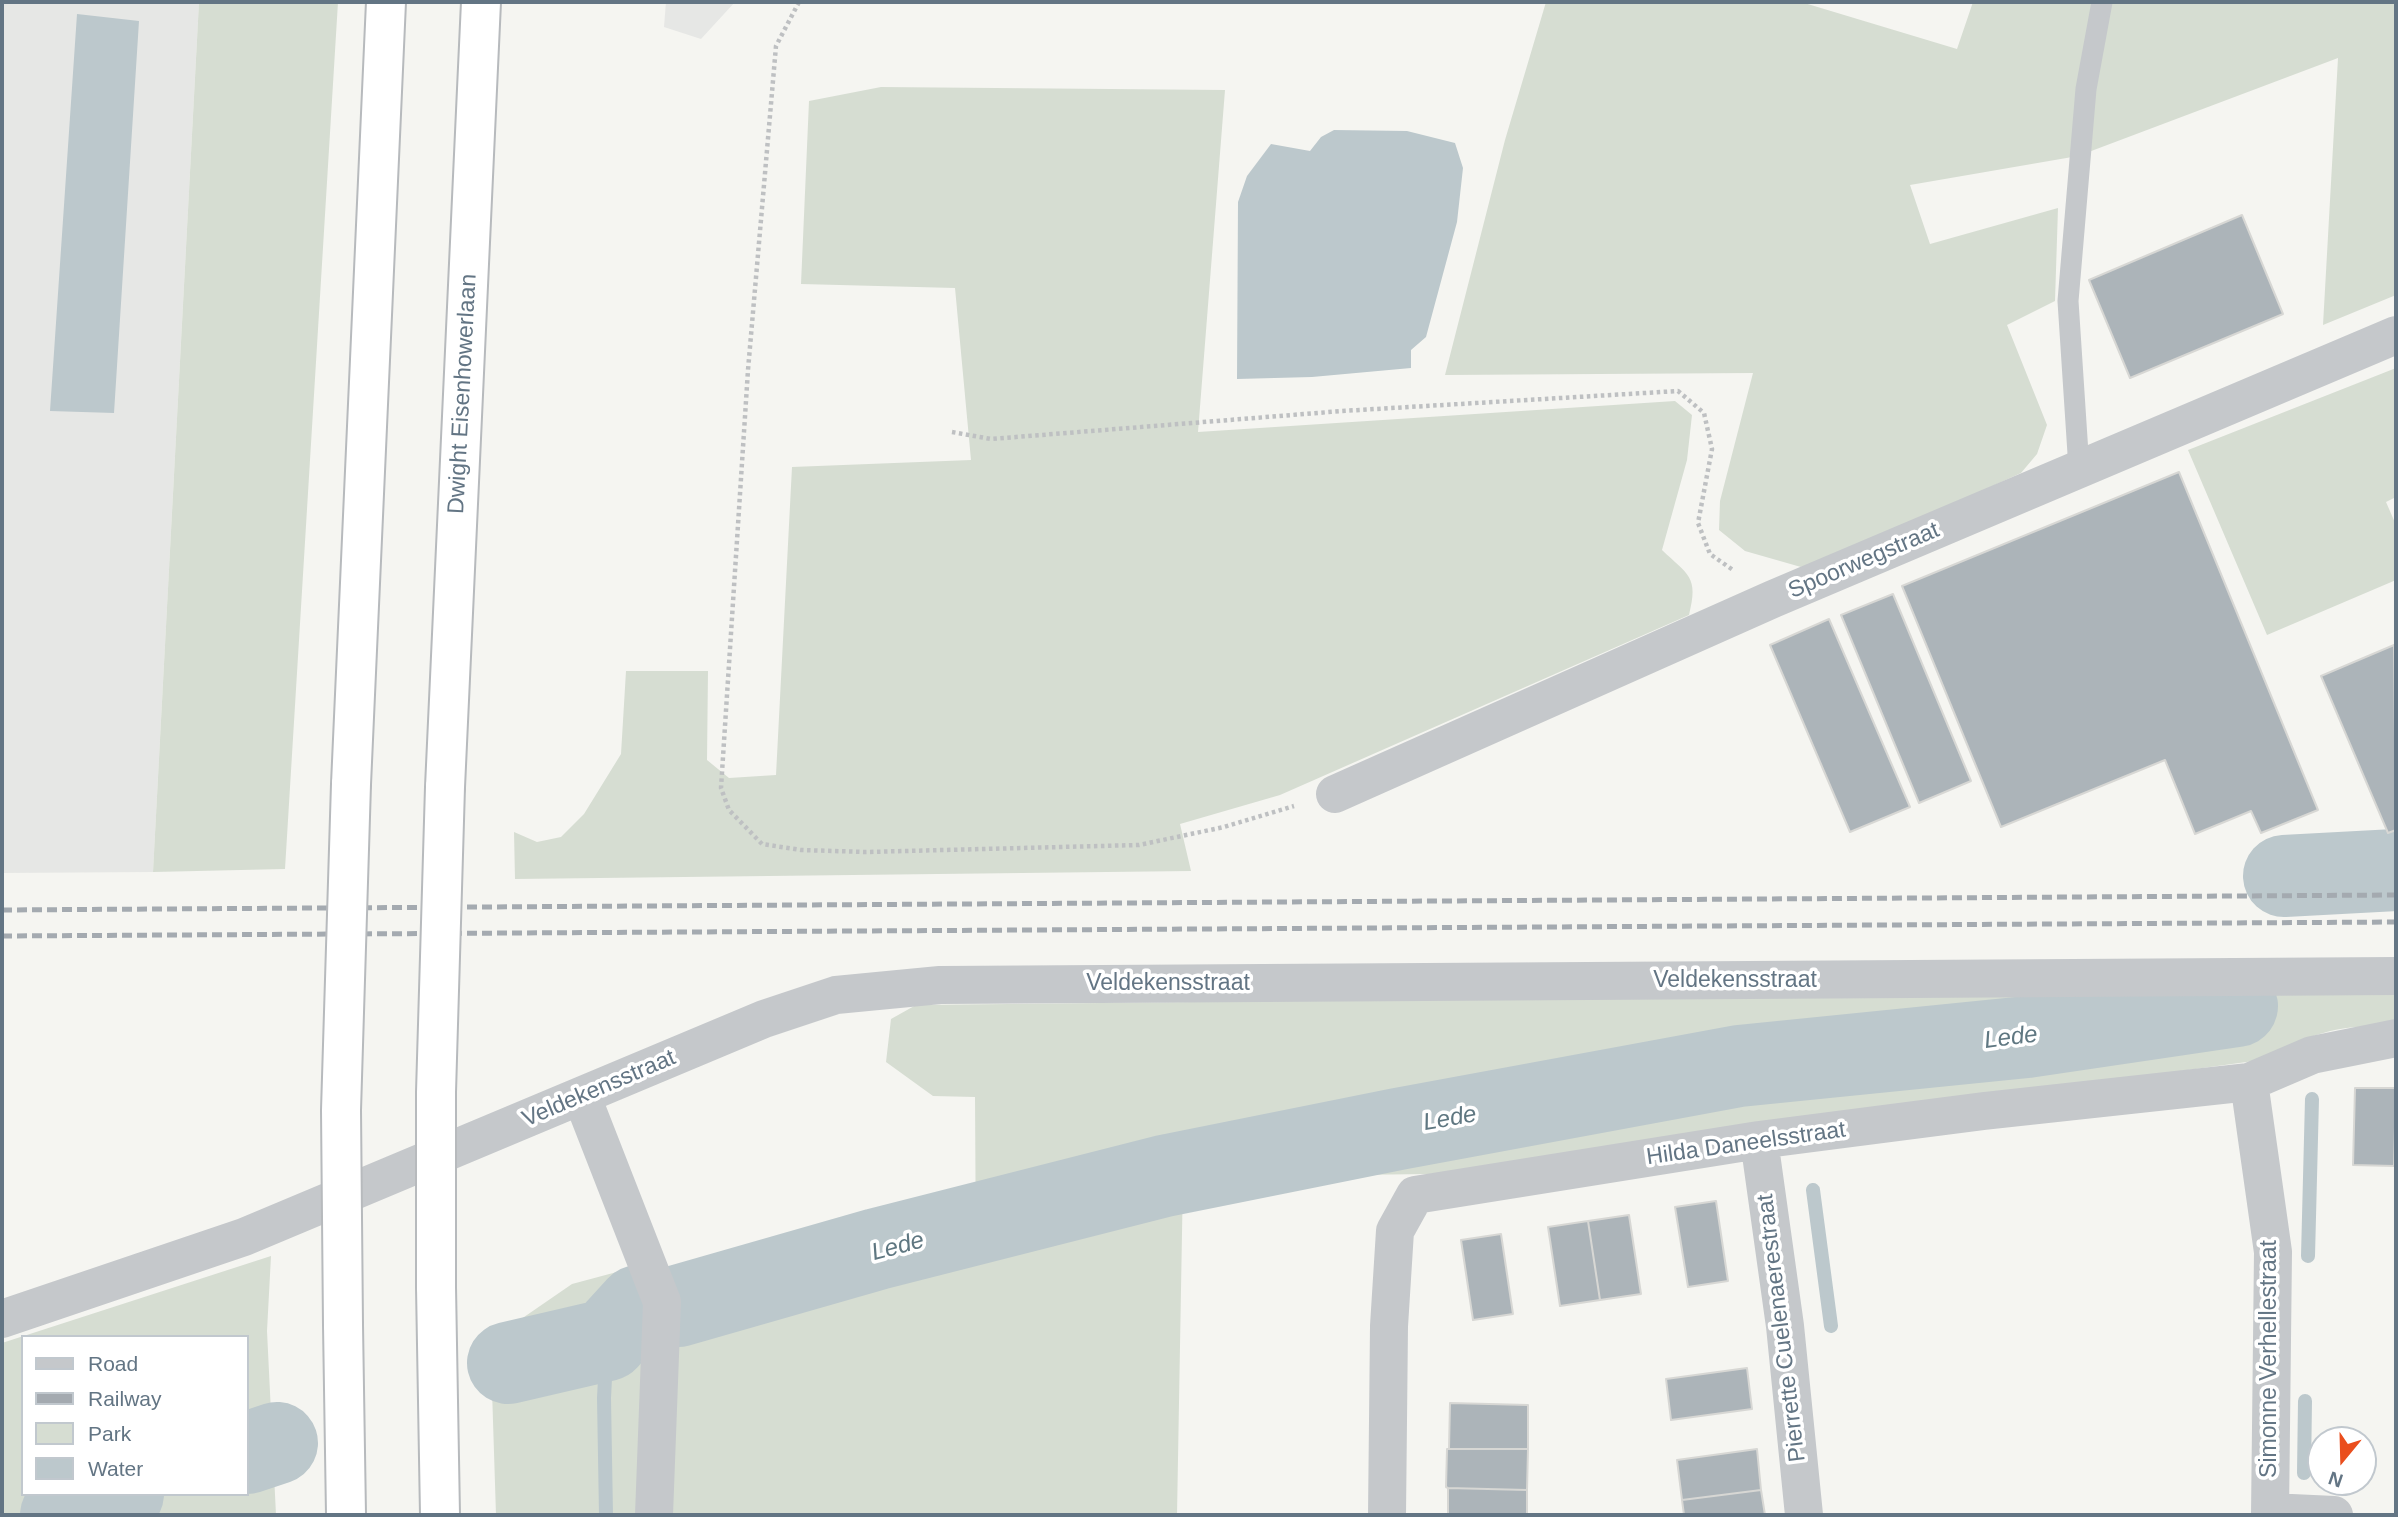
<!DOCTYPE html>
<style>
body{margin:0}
#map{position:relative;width:2398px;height:1517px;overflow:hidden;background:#f5f5f1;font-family:Arial,sans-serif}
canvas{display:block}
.frame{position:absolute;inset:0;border:4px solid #637584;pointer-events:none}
.legend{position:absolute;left:21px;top:1335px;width:228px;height:161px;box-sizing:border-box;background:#fff;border:2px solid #c1c8ce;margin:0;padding:9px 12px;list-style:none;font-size:21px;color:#637584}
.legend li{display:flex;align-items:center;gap:14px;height:35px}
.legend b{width:35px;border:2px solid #c1c8ce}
.north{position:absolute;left:2307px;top:1426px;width:70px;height:70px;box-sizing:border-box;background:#fff;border:2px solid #c1c8ce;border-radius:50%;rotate:199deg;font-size:19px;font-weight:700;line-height:28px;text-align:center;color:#637584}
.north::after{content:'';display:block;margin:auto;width:24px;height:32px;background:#ea4e1d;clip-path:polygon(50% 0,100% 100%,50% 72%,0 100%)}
</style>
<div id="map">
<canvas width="2398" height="1517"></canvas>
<div class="frame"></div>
<ul class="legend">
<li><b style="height:9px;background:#c5c8cb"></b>Road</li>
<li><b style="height:9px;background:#a4aab0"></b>Railway</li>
<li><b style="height:19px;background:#d6ddd2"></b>Park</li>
<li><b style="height:19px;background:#bcc8cc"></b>Water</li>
</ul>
<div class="north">N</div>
</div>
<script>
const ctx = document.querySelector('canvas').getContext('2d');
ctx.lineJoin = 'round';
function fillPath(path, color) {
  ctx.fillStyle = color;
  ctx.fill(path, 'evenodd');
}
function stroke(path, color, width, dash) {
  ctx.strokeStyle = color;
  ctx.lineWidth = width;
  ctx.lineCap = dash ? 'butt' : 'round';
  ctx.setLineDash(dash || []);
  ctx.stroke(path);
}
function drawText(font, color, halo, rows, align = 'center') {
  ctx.font = font + ' Arial,sans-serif';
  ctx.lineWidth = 7;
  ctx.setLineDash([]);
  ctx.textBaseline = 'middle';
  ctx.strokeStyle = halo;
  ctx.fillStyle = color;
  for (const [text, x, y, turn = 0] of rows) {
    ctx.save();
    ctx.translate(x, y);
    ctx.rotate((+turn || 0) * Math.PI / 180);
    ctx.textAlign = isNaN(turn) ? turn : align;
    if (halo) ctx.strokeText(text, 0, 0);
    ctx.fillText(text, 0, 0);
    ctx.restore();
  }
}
const built = new Path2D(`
 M 2,2 L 199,2 L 153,872 L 2,873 Z
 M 666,2 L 735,2 L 701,39 L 664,27 Z`);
const green = new Path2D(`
 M 199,2 L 338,2 L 285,869 L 153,872 Z
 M 1546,2 L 1801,2 L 1957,49 L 1973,2 L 2396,2 L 2396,295 L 2323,325 L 2338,58 L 2078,156 L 1910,185 L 1930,244 L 2058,208 L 2055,301 L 2007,325 L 2047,425 L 2037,454 L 2021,473 L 1842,555 L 1801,567 L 1745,551 L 1719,530 L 1720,501 L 1753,373 L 1445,375 L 1505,140 Z
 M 881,87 L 1225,90 L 1198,432 L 1675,401 L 1692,415 L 1687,460 L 1662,550 C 1688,575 1699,576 1689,615 L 1280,795 L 1180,824 L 1191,871 L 515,879 L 514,832 L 537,842 L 561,837 L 584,814 L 621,754 L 626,671 L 708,671 L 707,760 L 729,778 L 776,775 L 792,467 L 971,460 L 955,288 L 801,284 L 809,101 Z
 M 2396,368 L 2396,497 L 2386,502 L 2396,525 L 2396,580 L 2267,635 L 2188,450 Z
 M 2396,989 L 2396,1026 C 2334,1025 2316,1032 2261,1060 L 1430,1174 L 1183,1177 L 1177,1515 L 496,1515 L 492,1390 L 495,1337 L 572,1284 L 628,1269 L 976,1264 L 975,1097 L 933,1096 L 886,1062 L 891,1019 L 916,1005 Z
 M 271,1256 L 267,1331 L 276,1515 L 2,1515 L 2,1343 ZM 23,1337 L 247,1337 L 247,1494 L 23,1494 Z`);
const water = new Path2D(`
 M 77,14 L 139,21 L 114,413 L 50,411 Z
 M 1334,130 L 1407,131 L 1455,143 L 1463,168 L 1457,222 L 1426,337 L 1411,350 L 1411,368 L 1312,377 L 1237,379 L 1238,202 L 1247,176 L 1271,144 L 1310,151 L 1321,137 Z`);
const stream = new Path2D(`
 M 1813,1190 L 1831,1326
 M 2308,1256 L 2312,1099
 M 2304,1473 L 2305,1401
 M 606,1515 L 604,1398 L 607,1340`);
const river = new Path2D(`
 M 2284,876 L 2396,870
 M 678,1306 L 877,1249 L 1164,1176 L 1398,1129 L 1739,1066 L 2027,1037 L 2237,1006
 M 508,1363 L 607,1340 L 638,1306
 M 247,1453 L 277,1443
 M 61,1515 L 123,1494`);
const building = new Path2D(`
 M 2242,215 L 2283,314 L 2130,378 L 2089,280 Z
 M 2179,472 L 2318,810 L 2261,833 L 2251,811 L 2195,834 L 2165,760 L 2001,827 L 1902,586 Z
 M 1893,594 L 1971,781 L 1919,803 L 1841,615 Z
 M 1829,619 L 1910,807 L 1850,832 L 1770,645 Z
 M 2394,645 L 2396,830 L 2388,833 L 2321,676 Z
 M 2355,1088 L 2396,1088 L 2394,1166 L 2353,1165 Z
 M 1716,1201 L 1728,1281 L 1688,1287 L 1675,1207 Z
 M 1629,1215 L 1641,1294 L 1600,1300 L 1588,1221 Z
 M 1588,1221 L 1600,1300 L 1560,1306 L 1548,1227 Z
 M 1501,1234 L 1513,1314 L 1473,1320 L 1461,1240 Z
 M 1747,1368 L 1752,1409 L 1671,1420 L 1666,1379 Z
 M 1450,1403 L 1528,1405 L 1528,1449 L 1449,1449 Z
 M 1447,1449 L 1528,1449 L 1527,1490 L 1448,1488 L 1446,1487 Z
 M 1757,1449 L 1761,1490 L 1682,1500 L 1677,1460 Z
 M 1448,1488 L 1527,1490 L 1527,1515 L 1448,1515 Z
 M 1761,1490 L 1765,1515 L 1684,1515 L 1682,1500 Z`);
const path = new Path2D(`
 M 799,2 L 776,46 L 748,370 L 721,788 L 729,810 L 762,844 L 801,850 L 866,852 L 1139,845 L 1224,827 L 1294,806
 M 952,432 L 991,439 L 1342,411 L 1678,391 L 1704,413 L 1712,449 L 1698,523 L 1710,554 L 1733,570`);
const service = new Path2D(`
 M 2079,469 L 2068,301 L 2086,89 L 2102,2`);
const minor = new Path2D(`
 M 1335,794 L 1773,599 L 2396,335
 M 2249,1082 L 2273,1252 L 2270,1515
 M 582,1097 L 662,1302 L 654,1515
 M 1759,1140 L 1785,1326 L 1804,1515
 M 2,1319 L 244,1237 L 764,1019 L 836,995 L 940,985 L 2396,976
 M 2270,1512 L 2334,1515
 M 1387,1515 L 1389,1326 L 1395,1231 L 1415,1195 L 1759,1140 L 1984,1111 L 2249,1082 L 2312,1055 L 2396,1038`);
const motorway = new Path2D(`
 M 351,784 L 386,2
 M 445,787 L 481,2
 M 436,1287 L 440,1515
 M 343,1325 L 346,1515`);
const rail = new Path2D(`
 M 2,910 L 2396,895
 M 2,936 L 2396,922`);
const motorwayBridge = new Path2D(`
 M 436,1287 L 436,1092 L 445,787
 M 343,1325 L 341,1110 L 351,784`);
const streetNames = [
 ["Dwight Eisenhowerlaan",463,394,-87],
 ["Spoorwegstraat",1864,561,-23],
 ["Veldekensstraat",1735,981],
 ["Veldekensstraat",1168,984],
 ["Veldekensstraat",599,1089,-23],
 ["Hilda Daneelsstraat",1746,1144,-8],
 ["Pierrette Cuelenaerestraat",1782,1328,-97],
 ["Simonne Verhellestraat",2270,1359,-90]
];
const waterNames = [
 ["Lede",2011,1038,-7],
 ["Lede",1450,1119,-10],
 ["Lede",898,1247,-15]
];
fillPath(built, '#e6e7e5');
fillPath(green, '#d6ddd2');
fillPath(water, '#bcc8cc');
stroke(stream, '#bcc8cc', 14);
stroke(river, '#bcc8cc', 82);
fillPath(building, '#acb4b9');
stroke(building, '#d7d7d4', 2);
stroke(motorway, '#b7babd', 42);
stroke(path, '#bec0c2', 4.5, [3.5, 3.5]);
stroke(service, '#c5c8cb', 21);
stroke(minor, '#c5c8cb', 38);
stroke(motorway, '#fff', 38);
stroke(rail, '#a4aab0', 5, [10, 5]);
stroke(motorwayBridge, '#b7babd', 42, []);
stroke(motorwayBridge, '#fff', 38);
drawText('23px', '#637584', '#fff', streetNames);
drawText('italic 24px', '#5f7781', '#fff', waterNames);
</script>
